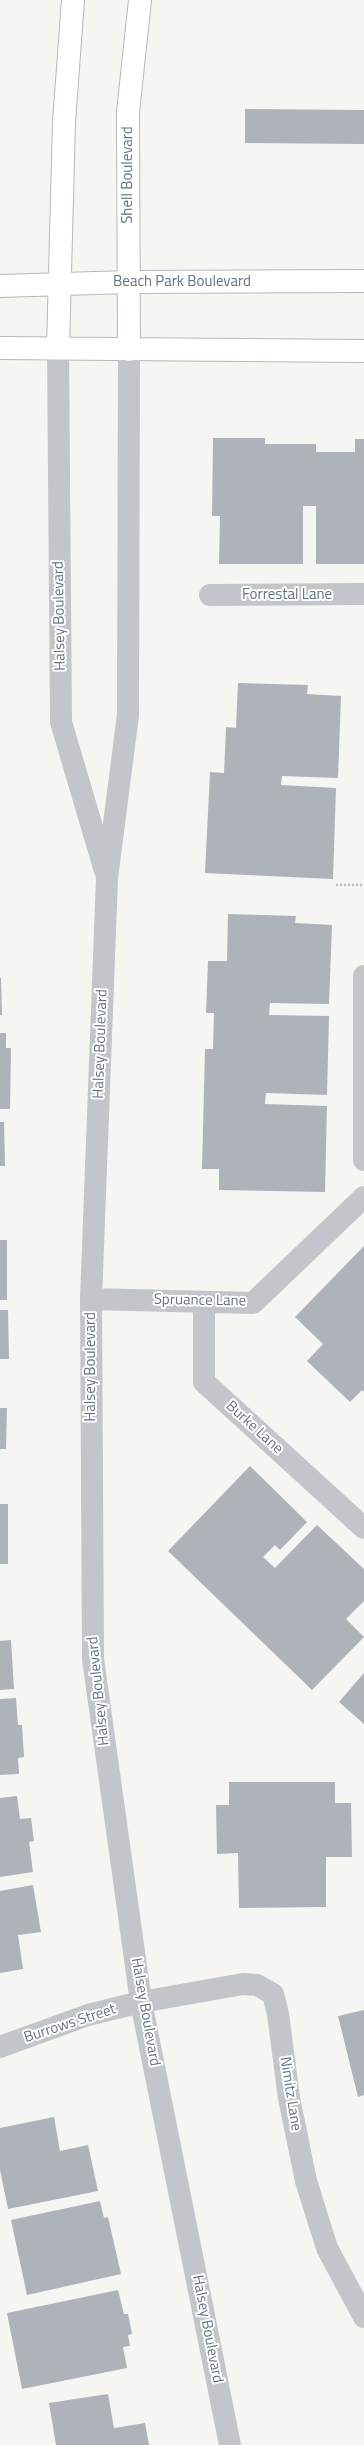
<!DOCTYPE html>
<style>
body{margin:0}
canvas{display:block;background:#f5f5f1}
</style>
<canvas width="364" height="2445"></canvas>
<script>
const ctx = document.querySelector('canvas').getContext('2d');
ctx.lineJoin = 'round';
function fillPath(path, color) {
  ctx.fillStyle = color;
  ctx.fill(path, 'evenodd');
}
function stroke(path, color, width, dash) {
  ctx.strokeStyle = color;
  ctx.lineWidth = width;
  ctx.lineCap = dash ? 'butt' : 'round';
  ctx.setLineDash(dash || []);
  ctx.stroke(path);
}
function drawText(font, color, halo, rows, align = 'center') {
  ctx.font = font + ' "Titillium Web",sans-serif';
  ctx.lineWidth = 4;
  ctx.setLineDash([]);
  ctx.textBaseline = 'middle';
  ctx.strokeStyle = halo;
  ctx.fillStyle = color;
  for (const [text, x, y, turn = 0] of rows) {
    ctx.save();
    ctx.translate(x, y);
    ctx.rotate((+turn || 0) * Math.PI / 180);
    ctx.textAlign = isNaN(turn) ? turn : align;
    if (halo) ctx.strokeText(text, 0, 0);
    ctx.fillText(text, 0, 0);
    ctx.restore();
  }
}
const building = new Path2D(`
 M 245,109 L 364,110 L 364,144 L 245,143 Z
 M 213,438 L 265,438 L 265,444 L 316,444 L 316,452 L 355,452 L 355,439 L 364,439 L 364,564 L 316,564 L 316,506 L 303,506 L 303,564 L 219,564 L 220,516 L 212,516 Z
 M 238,683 L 308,685 L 307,694 L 341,696 L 338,778 L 282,776 L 281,785 L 336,788 L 333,879 L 205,873 L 210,772 L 224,773 L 226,727 L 236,728 Z
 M 228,914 L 296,916 L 295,923 L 332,925 L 329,1004 L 270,1003 L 269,1015 L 329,1016 L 327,1095 L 266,1093 L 265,1104 L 327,1106 L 325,1192 L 219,1190 L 219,1169 L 202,1169 L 205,1049 L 213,1049 L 214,1013 L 206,1013 L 208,961 L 227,961 Z
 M 0,978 L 1,978 L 2,1015 L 0,1015 Z
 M 0,1033 L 6,1033 L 6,1048 L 11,1048 L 10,1109 L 0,1109 Z
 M 0,1122 L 4,1122 L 5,1166 L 0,1166 Z
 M 0,1240 L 7,1240 L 7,1300 L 0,1300 Z
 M 364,1246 L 364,1392 L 362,1390 L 350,1402 L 307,1361 L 323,1344 L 295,1317 Z
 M 0,1310 L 8,1310 L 9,1359 L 0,1359 Z
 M 0,1408 L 7,1408 L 6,1449 L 0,1449 Z
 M 250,1466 L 307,1522 L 280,1550 L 275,1545 L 263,1557 L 275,1568 L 317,1525 L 364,1569 L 364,1601 L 346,1619 L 364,1637 L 312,1690 L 168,1551 Z
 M 0,1504 L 8,1504 L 8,1564 L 0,1564 Z
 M 11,1640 L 14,1689 L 0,1690 L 0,1641 Z
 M 364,1673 L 364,1724 L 339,1702 Z
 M 16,1698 L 18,1725 L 22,1725 L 24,1757 L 18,1758 L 19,1774 L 0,1775 L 0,1699 Z
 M 229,1782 L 335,1782 L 335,1803 L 351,1803 L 352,1857 L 326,1857 L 326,1907 L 239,1908 L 238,1853 L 217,1854 L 216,1805 L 229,1805 Z
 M 17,1796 L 20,1819 L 31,1818 L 34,1841 L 29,1842 L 33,1872 L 0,1877 L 0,1798 Z
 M 33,1885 L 41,1932 L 18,1935 L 23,1969 L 0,1973 L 0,1891 Z
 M 364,2010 L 364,2095 L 358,2097 L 338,2016 Z
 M 54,2117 L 60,2151 L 88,2145 L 98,2191 L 8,2209 L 0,2170 L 0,2128 Z
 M 100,2201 L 104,2218 L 108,2217 L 121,2274 L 27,2295 L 11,2220 Z
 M 118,2290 L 124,2314 L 128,2314 L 132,2334 L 128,2335 L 130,2346 L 123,2347 L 127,2368 L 22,2389 L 7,2313 Z
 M 108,2394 L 114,2428 L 145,2423 L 149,2445 L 56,2445 L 49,2403 Z`);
const path = new Path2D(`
 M 336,885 L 364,885`);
const minor = new Path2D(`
 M 58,348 L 61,722 L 105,871
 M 129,350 L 128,715 L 107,878 L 91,1299 L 93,1659 L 141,2002 L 230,2445
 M 210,595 L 364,594
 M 364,976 L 364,1160
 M 91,1299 L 253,1303 L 364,1197
 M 204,1302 L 204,1382 L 364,1528
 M 0,2047 L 88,2015 L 141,2002 L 243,1984 L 257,1985 L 273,1994 L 278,2014 L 289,2098 L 306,2181 L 327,2248 L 364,2317`);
const secondary = new Path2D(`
 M 0,286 L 128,282 L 364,281
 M 0,348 L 364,351
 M 58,348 L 64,122 L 73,0
 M 129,350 L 128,112 L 140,0`);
const streetNames = [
 ["Shell Boulevard",128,175,-90],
 ["Beach Park Boulevard",182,282],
 ["Forrestal Lane",287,595],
 ["Halsey Boulevard",60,616,-91],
 ["Halsey Boulevard",101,1044,-88],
 ["Spruance Lane",200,1301,1],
 ["Halsey Boulevard",91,1367,-90],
 ["Burke Lane",254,1428,42],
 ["Halsey Boulevard",99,1691,-96],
 ["Halsey Boulevard",145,2012,80],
 ["Burrows Street",70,2024,-18],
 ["Nimitz Lane",290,2094,81],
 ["Halsey Boulevard",207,2329,79]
];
fillPath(building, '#adb3b9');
stroke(secondary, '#b4b9be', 24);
stroke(path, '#bcbec0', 2.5, [2, 2]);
stroke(minor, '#c2c5c9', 22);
stroke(secondary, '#fff', 22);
drawText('15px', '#637283', '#fff', streetNames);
</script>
